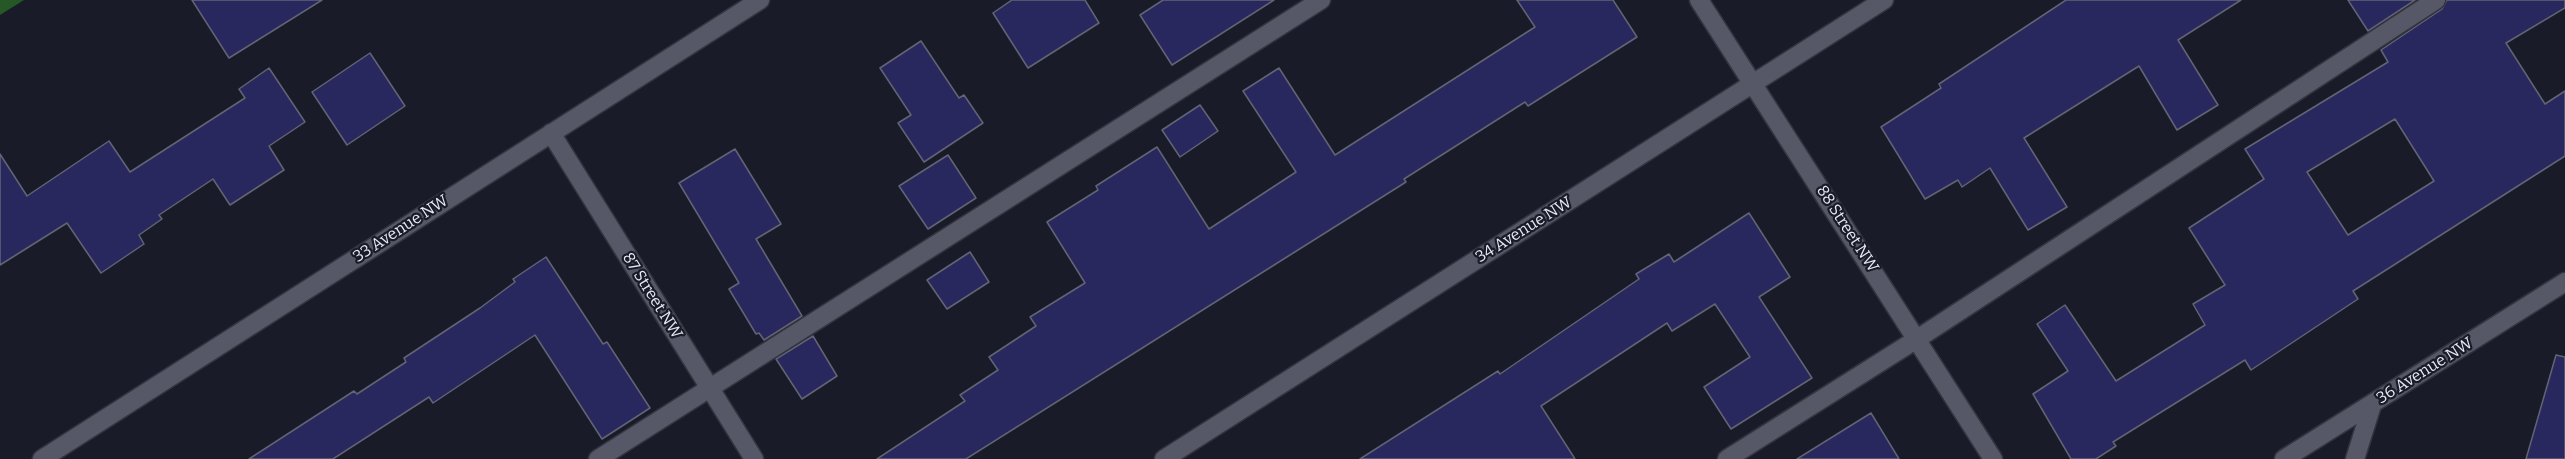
<!DOCTYPE html>
<style>
body{margin:0}
canvas{display:block;background:#191b28}
</style>
<canvas width="2565" height="459"></canvas>
<script>
const ctx = document.querySelector('canvas').getContext('2d');
ctx.lineJoin = 'round';
function fillPath(path, color) {
  ctx.fillStyle = color;
  ctx.fill(path, 'evenodd');
}
function stroke(path, color, width, dash) {
  ctx.strokeStyle = color;
  ctx.lineWidth = width;
  ctx.lineCap = dash ? 'butt' : 'round';
  ctx.setLineDash(dash || []);
  ctx.stroke(path);
}
function drawText(font, color, halo, rows, align = 'center') {
  ctx.font = font + ' Bitter,serif';
  ctx.lineWidth = 4.5;
  ctx.setLineDash([]);
  ctx.textBaseline = 'middle';
  ctx.strokeStyle = halo;
  ctx.fillStyle = color;
  for (const [text, x, y, turn = 0] of rows) {
    ctx.save();
    ctx.translate(x, y);
    ctx.rotate((+turn || 0) * Math.PI / 180);
    ctx.textAlign = isNaN(turn) ? turn : align;
    if (halo) ctx.strokeText(text, 0, 0);
    ctx.fillText(text, 0, 0);
    ctx.restore();
  }
}
const forest = new Path2D(`
 M 0,0 L 24,0 L 0,15 Z`);
const building = new Path2D(`
 M 192,0 L 322,0 L 229,58 Z
 M 1012,0 L 1085,0 L 1099,23 L 1028,68 L 993,13 Z
 M 1163,0 L 1274,0 L 1172,65 L 1140,15 Z
 M 1517,0 L 1613,0 L 1637,37 L 1528,106 L 1525,102 L 1404,179 L 1406,182 L 966,459 L 877,459 L 965,401 L 960,395 L 998,370 L 989,357 L 1036,326 L 1030,317 L 1085,283 L 1047,222 L 1098,190 L 1096,186 L 1157,147 L 1209,229 L 1296,172 L 1243,91 L 1279,68 L 1335,155 L 1535,27 Z
 M 2066,0 L 2241,0 L 2178,40 L 2218,105 L 2177,130 L 2139,66 L 2024,138 L 2067,207 L 2028,230 L 1990,168 L 1962,187 L 1958,180 L 1925,199 L 1881,127 L 1941,88 L 1939,84 Z
 M 2348,0 L 2415,0 L 2368,31 Z
 M 2447,0 L 2565,0 L 2565,8 L 2506,43 L 2545,104 L 2565,91 L 2565,156 L 2353,291 L 2358,299 L 2251,370 L 2245,360 L 2113,442 L 2116,446 L 2096,459 L 2071,459 L 2033,394 L 2068,371 L 2037,324 L 2065,305 L 2116,381 L 2205,325 L 2193,304 L 2225,285 L 2189,228 L 2264,179 L 2245,149 L 2388,62 L 2381,50 L 2442,9 ZM 2395,119 L 2434,181 L 2348,235 L 2307,172 Z
 M 921,41 L 959,98 L 964,95 L 983,123 L 924,162 L 898,123 L 911,115 L 880,68 Z
 M 370,53 L 405,106 L 347,145 L 312,92 Z
 M 269,68 L 305,122 L 269,146 L 284,170 L 230,205 L 213,179 L 159,215 L 162,219 L 139,235 L 144,244 L 101,273 L 67,223 L 0,265 L 0,154 L 27,196 L 109,141 L 130,172 L 245,98 L 239,89 Z
 M 1200,105 L 1218,131 L 1180,157 L 1162,130 Z
 M 735,149 L 781,224 L 756,239 L 802,316 L 764,340 L 759,333 L 756,334 L 729,289 L 739,283 L 679,183 Z
 M 948,155 L 976,198 L 928,229 L 899,186 Z
 M 1749,213 L 1790,277 L 1759,297 L 1812,378 L 1731,429 L 1704,387 L 1750,357 L 1715,304 L 1672,331 L 1667,323 L 1541,406 L 1575,459 L 1360,459 L 1498,371 L 1500,374 L 1639,279 L 1636,274 L 1669,254 L 1674,262 Z
 M 970,252 L 989,282 L 947,309 L 927,280 Z
 M 546,257 L 603,344 L 607,342 L 650,408 L 602,439 L 535,335 L 433,403 L 429,397 L 333,459 L 249,459 L 354,391 L 357,394 L 406,362 L 404,358 L 480,308 L 515,282 L 513,279 Z
 M 813,336 L 837,376 L 802,399 L 776,359 Z
 M 2556,355 L 2565,357 L 2565,459 L 2526,459 Z
 M 1871,413 L 1899,459 L 1797,459 Z`);
const lane = new Path2D(`
 M 598,459 L 1321,0
 M 1727,459 L 1917,339 L 2436,0
 M 2355,459 L 2372,405`);
const street = new Path2D(`
 M 1699,0 L 1993,459
 M 551,133 L 754,459
 M 42,459 L 760,0
 M 1164,459 L 1884,0
 M 2284,459 L 2565,282`);
const streetNames = [
 ["33 Avenue NW",401,229,-33],
 ["88 Street NW",1847,229,57],
 ["34 Avenue NW",1524,230,-32],
 ["87 Street NW",652,296,58],
 ["36 Avenue NW",2425,371,-32]
];
fillPath(forest, '#265726');
fillPath(building, '#28285f');
stroke(building, '#626474', 1.5);
stroke(lane, '#33343e', 21);
stroke(street, '#33343e', 21);
stroke(lane, '#565868', 18);
stroke(street, '#565868', 18);
drawText('16px', '#e9eaf4', '#191b28', streetNames);
</script>
